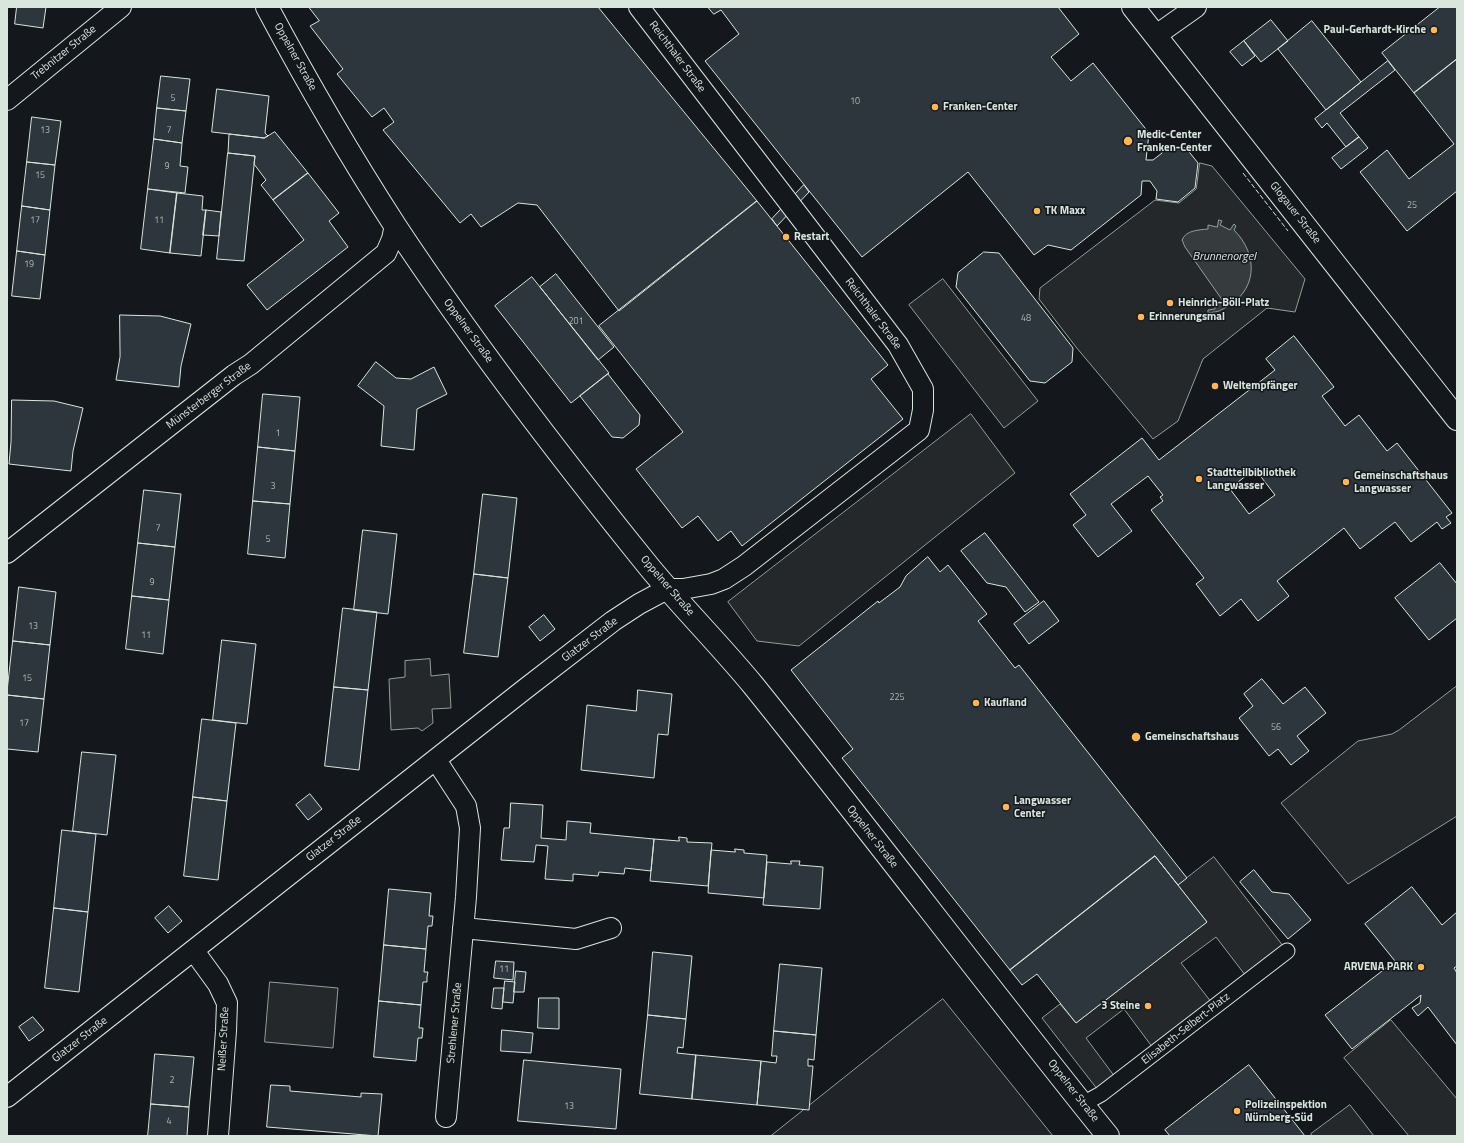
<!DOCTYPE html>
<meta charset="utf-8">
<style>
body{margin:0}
#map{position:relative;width:1464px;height:1143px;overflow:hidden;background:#14181c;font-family:"Titillium Web",sans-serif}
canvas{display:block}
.frame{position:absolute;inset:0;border:8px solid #d8e6dc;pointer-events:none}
</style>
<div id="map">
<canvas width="1464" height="1143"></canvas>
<div class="frame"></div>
</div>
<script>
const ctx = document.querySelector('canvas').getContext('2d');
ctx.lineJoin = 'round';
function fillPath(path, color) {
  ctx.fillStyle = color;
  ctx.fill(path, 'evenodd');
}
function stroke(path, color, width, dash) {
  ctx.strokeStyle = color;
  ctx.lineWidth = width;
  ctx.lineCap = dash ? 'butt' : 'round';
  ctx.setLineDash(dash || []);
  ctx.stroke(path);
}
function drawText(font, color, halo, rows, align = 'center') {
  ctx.font = font + ' "Titillium Web",sans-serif';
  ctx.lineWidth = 3;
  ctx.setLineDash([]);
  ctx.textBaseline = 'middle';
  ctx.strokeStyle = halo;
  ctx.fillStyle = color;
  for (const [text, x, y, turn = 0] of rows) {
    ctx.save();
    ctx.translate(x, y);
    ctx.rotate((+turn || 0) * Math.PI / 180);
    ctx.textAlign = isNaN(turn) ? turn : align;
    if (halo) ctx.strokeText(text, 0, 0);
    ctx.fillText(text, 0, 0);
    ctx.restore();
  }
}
const green = new Path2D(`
 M 943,999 L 1053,1136 L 771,1136 Z`);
const parking = new Path2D(`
 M 1200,163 L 1212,166 L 1305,279 L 1295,312 L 1267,308 L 1203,359 L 1178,421 L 1153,439 L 1076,347 L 1039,299 L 1040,288 L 1155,200 L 1179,203 L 1196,189 Z
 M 943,279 L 1038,401 L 1004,428 L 909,305 Z
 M 971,414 L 1015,473 L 799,646 L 757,641 L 728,602 Z
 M 430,659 L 431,676 L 449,674 L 451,708 L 432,709 L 433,723 L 422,731 L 418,728 L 391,730 L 389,679 L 405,677 L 405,661 Z
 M 1457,686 L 1457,816 L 1348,884 L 1281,803 L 1358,741 L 1392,734 L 1399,730 Z
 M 1214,857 L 1287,951 L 1249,980 L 1216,937 L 1181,963 L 1215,1007 L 1156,1052 L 1124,1009 L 1086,1038 L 1118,1081 L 1101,1094 L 1042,1018 L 1060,1004 L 1076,1023 L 1207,922 L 1178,885 Z
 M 270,982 L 338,988 L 333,1048 L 265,1042 Z
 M 1391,1020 L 1457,1099 L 1457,1136 L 1409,1136 L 1344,1058 Z
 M 1350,1105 L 1374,1136 L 1312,1136 L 1311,1134 Z`);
const water = new Path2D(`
 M 1219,220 L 1222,221 L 1220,225 L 1230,230 L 1234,224 L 1236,226 L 1234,230 C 1259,255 1258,292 1223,309 C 1219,312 1213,312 1208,313 L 1208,310 L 1215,309 L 1215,306 L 1221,304 L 1221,302 L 1223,301 L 1185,247 L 1182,240 C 1186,230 1199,230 1208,229 L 1208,225 L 1217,227 Z`);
const building = new Path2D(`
 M 17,7 L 46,7 L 43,28 L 15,24 Z
 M 309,7 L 598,7 L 757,201 L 619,311 L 537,205 L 518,203 L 481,227 L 471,214 L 460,223 L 383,130 L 394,122 L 384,108 L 372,117 L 337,74 L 343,69 L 310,26 L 319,21 Z
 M 708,7 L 1058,7 L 1079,34 L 1051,57 L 1071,81 L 1093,63 L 1149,133 L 1146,160 L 1153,160 L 1162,153 L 1163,146 L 1186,148 L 1198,163 L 1195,188 L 1178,202 L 1156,199 L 1157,191 L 1150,181 L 1142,181 L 1141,195 L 1071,250 L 1048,245 L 1034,255 L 968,172 L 862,257 L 705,61 L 739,34 L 721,10 L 714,14 Z
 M 1440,7 L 1457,7 L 1457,59 L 1414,93 L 1382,53 Z
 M 1271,20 L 1288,41 L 1261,62 L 1244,41 Z
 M 1312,21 L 1361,82 L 1326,110 L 1278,49 Z
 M 1244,41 L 1255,56 L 1242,66 L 1230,52 Z
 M 1457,59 L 1457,191 L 1407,231 L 1360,172 L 1387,150 L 1409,179 L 1454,144 L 1414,93 Z
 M 1388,61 L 1395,70 L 1340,113 L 1359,137 L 1346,147 L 1327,123 L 1322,128 L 1315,119 Z
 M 161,76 L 190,79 L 186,111 L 157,108 Z
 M 217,89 L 269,96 L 265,133 L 268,136 L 264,138 L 212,132 Z
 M 157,108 L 186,111 L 182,143 L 154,139 Z
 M 32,117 L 61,121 L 55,165 L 27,162 Z
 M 275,132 L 308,173 L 273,200 L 261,185 L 266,180 L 254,164 L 255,156 L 228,153 L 229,134 L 264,138 Z
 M 1359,137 L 1368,148 L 1341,169 L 1332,158 Z
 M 154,139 L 182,143 L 180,166 L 188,167 L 185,193 L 148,189 Z
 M 228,153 L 255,156 L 244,261 L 217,259 Z
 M 27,162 L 55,165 L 50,210 L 22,206 Z
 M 308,173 L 339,213 L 329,221 L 348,247 L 267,310 L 247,285 L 304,240 L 273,200 Z
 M 804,185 L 809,192 L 777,226 L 772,219 Z
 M 148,189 L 177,193 L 170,253 L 141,249 Z
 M 177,193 L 203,196 L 202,210 L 206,210 L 201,256 L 170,253 Z
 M 757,201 L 888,365 L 871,379 L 903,419 L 742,546 L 731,531 L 718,541 L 698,516 L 682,528 L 636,469 L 683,432 L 599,326 Z
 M 22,206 L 50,210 L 45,255 L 17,251 Z
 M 206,210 L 221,212 L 219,236 L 203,235 Z
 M 17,251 L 45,255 L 40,299 L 12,296 Z
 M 984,252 L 999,253 L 1073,348 L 1072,362 L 1045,383 L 1030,381 L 956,287 L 958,273 Z
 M 556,274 L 614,347 L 598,360 L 540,287 Z
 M 532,277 L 609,373 L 571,403 L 495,306 Z
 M 120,315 L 160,316 L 191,324 L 181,366 L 179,387 L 116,380 L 120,357 Z
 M 1294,336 L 1334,387 L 1322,396 L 1345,426 L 1359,415 L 1387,451 L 1397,443 L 1452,513 L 1446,517 L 1451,523 L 1442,529 L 1437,522 L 1411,542 L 1395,522 L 1360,549 L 1344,528 L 1277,581 L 1289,596 L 1258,621 L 1241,599 L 1220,616 L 1196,584 L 1204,578 L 1151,510 L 1163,501 L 1160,497 L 1163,495 L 1148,476 L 1111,504 L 1132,531 L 1098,557 L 1073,525 L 1086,515 L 1070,494 L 1142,438 L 1159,460 L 1275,370 L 1266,359 ZM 1255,469 L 1275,495 L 1249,514 L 1230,489 Z
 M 376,362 L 396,378 L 411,379 L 434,367 L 447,394 L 417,409 L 414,450 L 381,446 L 384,406 L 358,386 Z
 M 608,374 L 640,415 L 639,425 L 623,438 L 612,437 L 580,396 Z
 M 263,394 L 300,397 L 295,451 L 258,447 Z
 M 12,400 L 54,401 L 83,408 L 73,451 L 71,471 L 9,464 L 11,442 Z
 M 258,447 L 295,451 L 290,504 L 253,501 Z
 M 144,490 L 181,494 L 175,547 L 138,543 Z
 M 483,494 L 517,498 L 508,578 L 474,574 Z
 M 253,501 L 290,504 L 285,558 L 248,554 Z
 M 363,530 L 397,534 L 388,614 L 354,610 Z
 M 985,533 L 1039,602 L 1025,612 L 1006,587 L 987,583 L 961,551 Z
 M 138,543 L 175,547 L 169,600 L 132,596 Z
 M 928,557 L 940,572 L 948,565 L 987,614 L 978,621 L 1015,668 L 1019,665 L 1187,878 L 1178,885 L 1155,856 L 1010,970 L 842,758 L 853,749 L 791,670 L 878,601 L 879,603 L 900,587 L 906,576 Z
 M 1440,563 L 1457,584 L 1457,618 L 1429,640 L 1395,598 Z
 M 474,574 L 508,578 L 498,657 L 464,653 Z
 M 19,587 L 56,592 L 50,645 L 13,641 Z
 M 132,596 L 169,600 L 163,654 L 126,649 Z
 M 1044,601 L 1059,621 L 1029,644 L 1014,624 Z
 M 343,608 L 377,612 L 368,690 L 334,687 Z
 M 544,615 L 555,629 L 540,641 L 529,627 Z
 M 222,640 L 256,644 L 247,724 L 213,720 Z
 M 13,641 L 50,645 L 44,699 L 7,695 Z
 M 1262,679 L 1283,704 L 1305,687 L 1326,713 L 1297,736 L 1309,751 L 1291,765 L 1278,749 L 1269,756 L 1239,718 L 1253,706 L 1244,694 Z
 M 334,687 L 368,690 L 359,770 L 325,766 Z
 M 638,690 L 672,694 L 668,735 L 658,734 L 654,778 L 581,770 L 587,705 L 636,711 Z
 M 7,695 L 44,699 L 38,752 L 7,749 Z
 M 202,719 L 236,723 L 227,801 L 193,797 Z
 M 82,752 L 116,755 L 107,835 L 73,831 Z
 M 310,794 L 322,809 L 308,820 L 296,805 Z
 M 193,797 L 227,801 L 218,880 L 184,876 Z
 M 511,803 L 543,805 L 541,838 L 566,840 L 567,821 L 591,823 L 590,833 L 654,839 L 651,871 L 625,868 L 624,874 L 599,872 L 598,876 L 573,874 L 573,881 L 545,879 L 548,846 L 536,845 L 534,862 L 501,860 L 504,828 L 509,828 Z
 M 62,830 L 96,834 L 88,912 L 54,908 Z
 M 679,837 L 687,838 L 687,842 L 712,843 L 708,886 L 650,881 L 654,839 L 679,841 Z
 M 735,849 L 744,850 L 744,853 L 767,855 L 764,898 L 708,893 L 711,850 L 735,852 Z
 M 1155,856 L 1207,922 L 1076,1023 L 1037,974 L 1022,985 L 1010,970 Z
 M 791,861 L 800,861 L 799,865 L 823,867 L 820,909 L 763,905 L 767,862 L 791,864 Z
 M 1254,870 L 1272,892 L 1289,894 L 1311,920 L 1288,939 L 1240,882 Z
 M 1412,887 L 1442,925 L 1457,912 L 1457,966 L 1454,968 L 1457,973 L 1457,1045 L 1428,1007 L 1418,1016 L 1412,1008 L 1420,1003 L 1421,995 L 1352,1049 L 1325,1015 L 1395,961 L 1365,924 Z
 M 389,889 L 431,893 L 429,916 L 433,916 L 432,926 L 428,926 L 426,949 L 384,945 Z
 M 169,906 L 182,921 L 168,933 L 155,918 Z
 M 54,908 L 88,912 L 79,992 L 45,988 Z
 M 384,945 L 426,949 L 424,972 L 428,972 L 427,977 L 427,982 L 423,982 L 421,1005 L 379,1001 Z
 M 653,952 L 692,956 L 686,1019 L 648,1015 Z
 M 496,961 L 514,962 L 513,980 L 494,978 Z
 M 780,964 L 822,968 L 816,1035 L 774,1031 Z
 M 516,971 L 526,972 L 524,992 L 514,992 Z
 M 505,981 L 515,982 L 513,1003 L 503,1002 Z
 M 494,988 L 504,988 L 502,1009 L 492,1008 Z
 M 539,998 L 559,998 L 559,1029 L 538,1028 Z
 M 379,1001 L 421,1005 L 419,1028 L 423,1028 L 422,1038 L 418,1038 L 416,1061 L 374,1057 Z
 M 648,1015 L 686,1019 L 683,1048 L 678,1047 L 677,1053 L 696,1055 L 692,1099 L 640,1094 Z
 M 33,1017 L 44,1030 L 29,1041 L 19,1027 Z
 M 502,1030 L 533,1033 L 531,1053 L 501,1051 Z
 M 774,1031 L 816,1035 L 814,1060 L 808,1059 L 808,1066 L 813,1066 L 809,1110 L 757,1105 L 761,1061 L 776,1063 L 777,1056 L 772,1056 Z
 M 155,1054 L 194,1057 L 189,1107 L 151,1104 Z
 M 696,1055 L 761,1061 L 757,1105 L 692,1099 Z
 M 524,1060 L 621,1069 L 616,1129 L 518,1121 Z
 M 1249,1065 L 1305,1136 L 1170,1136 L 1165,1130 Z
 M 271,1085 L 290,1086 L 290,1091 L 361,1097 L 361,1093 L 382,1094 L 378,1136 L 267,1127 Z
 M 151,1104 L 189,1107 L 187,1136 L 148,1136 Z`);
const pedestrian = new Path2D(`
 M 1083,1104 L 1101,1094 L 1287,951`);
const minor = new Path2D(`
 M 1155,36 L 1196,7
 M 7,100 L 121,7
 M 7,553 L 234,375 L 251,364 L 386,253 L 392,239 L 395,225
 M 436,760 L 466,806 L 470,828 L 466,897 L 446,1117
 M 463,928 L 576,939 L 611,928
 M 194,951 L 218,984 L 227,1003 L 226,1031 L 218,1136
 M 7,1097 L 525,689 L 613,621 L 639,604 L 667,589 L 683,589 L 711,584 L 724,579 L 744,566 L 919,430 L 923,410 L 923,389 L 898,345 L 639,7`);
const tertiary = new Path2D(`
 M 267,7 C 307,82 350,156 396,227 C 474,345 561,458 650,568 C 683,608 720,645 753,685 C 873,834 988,987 1108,1136
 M 1133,7 L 1457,419`);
const fence = new Path2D(`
 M 1243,173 L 1288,231`);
const markers = [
 [1434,30,4,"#ffb74d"],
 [935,107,4,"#ffb74d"],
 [1128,141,5,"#ffb74d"],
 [1037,211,4,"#ffb74d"],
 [786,237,4,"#ffb74d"],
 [1170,303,4,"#ffb74d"],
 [1141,317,4,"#ffb74d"],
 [1215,386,4,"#ffb74d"],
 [1199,479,4,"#ffb74d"],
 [1346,482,4,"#ffb74d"],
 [976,703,4,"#ffb74d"],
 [1136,737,5,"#ffb74d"],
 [1006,807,4,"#ffb74d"],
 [1421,967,4,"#ffb74d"],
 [1148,1006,4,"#ffb74d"],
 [1237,1111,4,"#ffb74d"]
];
const numberNames = [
 ["5",173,99],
 ["10",855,102],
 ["13",45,131],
 ["7",169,131],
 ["9",167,167],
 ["15",40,176],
 ["25",1412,206],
 ["17",35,221],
 ["11",159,221],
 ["19",29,265],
 ["48",1026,319],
 ["201",576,322],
 ["1",278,434],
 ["3",273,487],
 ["7",158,529],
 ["5",268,540],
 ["9",152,583],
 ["13",33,627],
 ["11",146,636],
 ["15",27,679],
 ["225",897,698],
 ["17",24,724],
 ["56",1276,728],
 ["11",504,970],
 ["2",172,1081],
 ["13",569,1107],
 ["4",169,1122]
];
const poiNames = [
 ["Paul-Gerhardt-Kirche",1426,30,"right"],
 ["Franken-Center",943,107],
 ["Medic-Center",1137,135],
 ["Franken-Center",1137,148],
 ["TK Maxx",1045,211],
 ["Restart",794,237],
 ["Heinrich-Böll-Platz",1178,303],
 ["Erinnerungsmal",1149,317],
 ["Weltempfänger",1223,386],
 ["Stadtteilbibliothek",1207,473],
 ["Langwasser",1207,486],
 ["Gemeinschaftshaus",1354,476],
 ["Langwasser",1354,489],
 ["Kaufland",984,703],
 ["Gemeinschaftshaus",1145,737],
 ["Langwasser",1014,801],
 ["Center",1014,814],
 ["ARVENA PARK",1413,967,"right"],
 ["3 Steine",1140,1006,"right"],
 ["Polizeiinspektion",1245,1105],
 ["Nürnberg-Süd",1245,1118]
];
const streetNames = [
 ["Trebnitzer Straße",64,53,-39],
 ["Oppelner Straße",295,57,61],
 ["Reichthaler Straße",677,57,53],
 ["Glogauer Straße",1295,213,52],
 ["Reichthaler Straße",873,314,53],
 ["Oppelner Straße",468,331,54],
 ["Münsterberger Straße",209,396,-37],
 ["Oppelner Straße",667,586,49],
 ["Glatzer Straße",590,640,-37],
 ["Oppelner Straße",872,837,52],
 ["Glatzer Straße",334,839,-38],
 ["Strehlener Straße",455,1023,-85],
 ["Elisabeth-Selbert-Platz",1186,1029,-38],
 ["Neißer Straße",224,1039,-87],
 ["Glatzer Straße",80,1040,-38],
 ["Oppelner Straße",1073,1091,52]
];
const waterNames = [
 ["Brunnenorgel",1224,257]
];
fillPath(green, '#202428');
stroke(green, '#939e99', 1);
fillPath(parking, '#24282b');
stroke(parking, '#939e99', 1);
fillPath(water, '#363b3e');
stroke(water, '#939e99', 1);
fillPath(building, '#2c363c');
stroke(building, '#d8e6dc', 1);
stroke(pedestrian, '#d8e6dc', 17);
stroke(minor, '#d8e6dc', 22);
stroke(tertiary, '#d8e6dc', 24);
stroke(pedestrian, '#14181c', 15);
stroke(minor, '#14181c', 20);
stroke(tertiary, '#14181c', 22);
stroke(fence, '#d8e6dc', 1, [5, 2]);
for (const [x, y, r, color] of markers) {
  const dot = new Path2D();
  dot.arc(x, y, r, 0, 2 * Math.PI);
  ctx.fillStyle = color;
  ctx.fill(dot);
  stroke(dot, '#14181c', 1.5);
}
drawText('9px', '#adbab4', null, numberNames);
drawText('bold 11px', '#d8e6dc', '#14181c', poiNames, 'left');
drawText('11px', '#d8e6dc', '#14181c', streetNames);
drawText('italic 12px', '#d8e6dc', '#14181c', waterNames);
</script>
